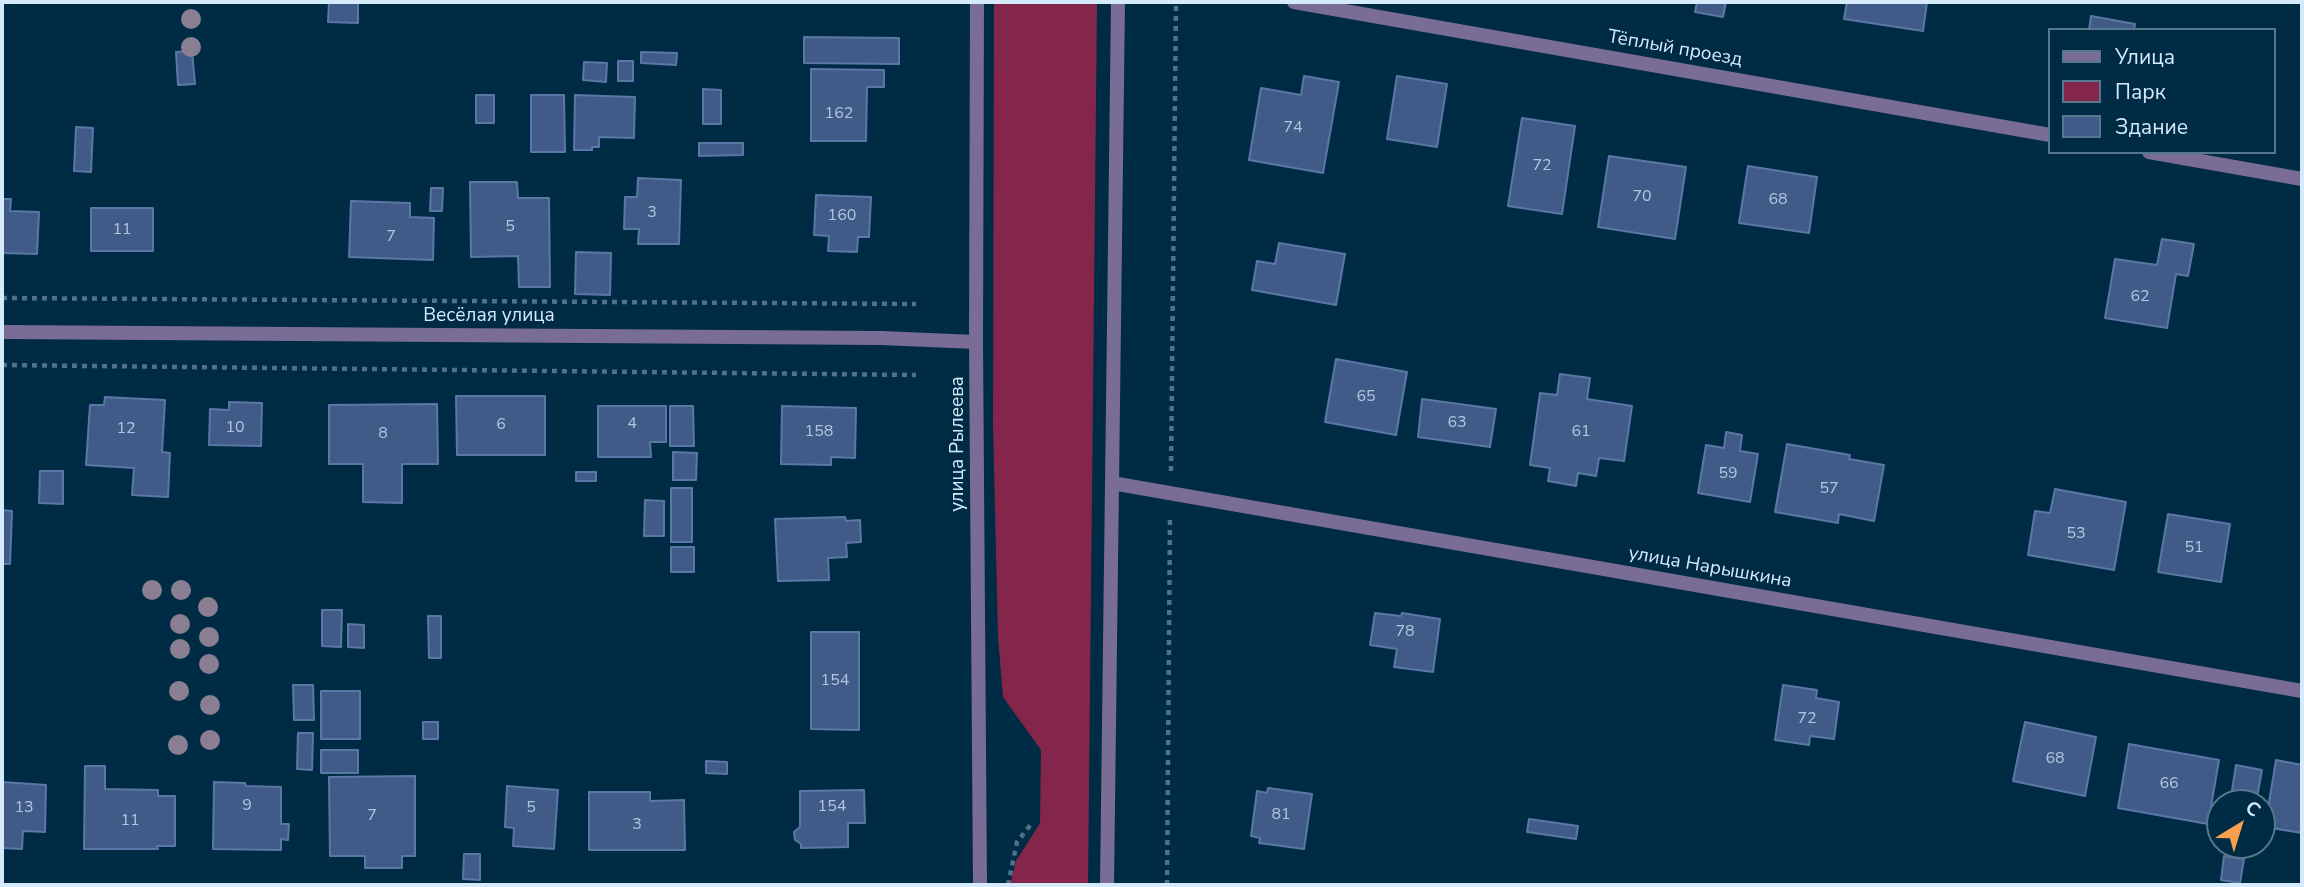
<!DOCTYPE html>
<meta charset="utf-8">
<style>
body{margin:0}
#map{position:relative;width:2304px;height:887px;overflow:hidden;background:#002b44;font-family:"Nunito Sans",sans-serif}
canvas{display:block}
.frame{position:absolute;inset:0;border:4px solid #d5ebfc;pointer-events:none}
.legend{position:absolute;left:2048px;top:28px;width:228px;height:126px;box-sizing:border-box;background:#002b44;border:2px solid #55788e;margin:0;padding:9px 12px;list-style:none;font-size:21px;color:#d5ebfc}
.legend li{display:flex;align-items:center;gap:14px;height:35px}
.legend b{width:35px;border:2px solid #55788e}
.north{position:absolute;left:2206px;top:789px;width:70px;height:70px;box-sizing:border-box;background:#002b44;border:2px solid #55788e;border-radius:50%;rotate:38deg;font-size:19px;font-weight:700;line-height:28px;text-align:center;color:#d5ebfc}
.north::after{content:'';display:block;margin:auto;width:24px;height:32px;background:#fa9f4e;clip-path:polygon(50% 0,100% 100%,50% 72%,0 100%)}
</style>
<div id="map">
<canvas width="2304" height="887"></canvas>
<div class="frame"></div>
<ul class="legend">
<li><b style="height:9px;background:#7a6d95"></b>Улица</li>
<li><b style="height:19px;background:#84264c"></b>Парк</li>
<li><b style="height:19px;background:#405b88"></b>Здание</li>
</ul>
<div class="north">С</div>
</div>
<script>
const ctx = document.querySelector('canvas').getContext('2d');
ctx.lineJoin = 'round';
function fillPath(path, color) {
  ctx.fillStyle = color;
  ctx.fill(path, 'evenodd');
}
function stroke(path, color, width, dash) {
  ctx.strokeStyle = color;
  ctx.lineWidth = width;
  ctx.lineCap = dash ? 'butt' : 'round';
  ctx.setLineDash(dash || []);
  ctx.stroke(path);
}
function drawText(font, color, halo, rows, align = 'center') {
  ctx.font = font + ' "Nunito Sans",sans-serif';
  ctx.lineWidth = 5;
  ctx.setLineDash([]);
  ctx.textBaseline = 'middle';
  ctx.strokeStyle = halo;
  ctx.fillStyle = color;
  for (const [text, x, y, turn = 0] of rows) {
    ctx.save();
    ctx.translate(x, y);
    ctx.rotate((+turn || 0) * Math.PI / 180);
    ctx.textAlign = isNaN(turn) ? turn : align;
    if (halo) ctx.strokeText(text, 0, 0);
    ctx.fillText(text, 0, 0);
    ctx.restore();
  }
}
const green = new Path2D(`
 M 994,2 L 1097,2 L 1088,885 L 1010,885 L 1016,861 L 1040,823 L 1041,750 L 1003,697 L 998,637 L 993,425 Z`);
const building = new Path2D(`
 M 329,2 L 358,3 L 358,23 L 328,22 Z
 M 1697,2 L 1726,2 L 1723,17 L 1695,12 Z
 M 1847,2 L 1927,2 L 1923,31 L 1844,19 Z
 M 2091,16 L 2135,24 L 2134,30 L 2089,30 Z
 M 804,37 L 899,38 L 899,64 L 804,63 Z
 M 192,51 L 195,84 L 178,85 L 176,52 Z
 M 641,52 L 677,53 L 676,65 L 641,63 Z
 M 618,61 L 633,61 L 633,81 L 618,81 Z
 M 584,62 L 607,63 L 606,82 L 583,80 Z
 M 811,69 L 884,70 L 884,87 L 867,87 L 866,141 L 811,141 Z
 M 1304,76 L 1339,82 L 1323,173 L 1249,160 L 1261,88 L 1301,95 Z
 M 1397,76 L 1447,84 L 1437,147 L 1387,139 Z
 M 703,89 L 721,90 L 721,124 L 703,124 Z
 M 476,95 L 494,95 L 494,123 L 476,123 Z
 M 531,95 L 564,95 L 565,152 L 531,152 Z
 M 575,95 L 635,97 L 634,138 L 599,137 L 599,147 L 592,147 L 592,150 L 574,150 Z
 M 1522,118 L 1575,126 L 1562,214 L 1508,206 Z
 M 76,127 L 93,128 L 91,172 L 74,171 Z
 M 699,143 L 743,143 L 743,155 L 699,156 Z
 M 1609,156 L 1686,167 L 1675,239 L 1598,227 Z
 M 1748,166 L 1817,177 L 1809,233 L 1739,223 Z
 M 638,178 L 681,180 L 679,244 L 638,244 L 639,229 L 624,229 L 625,197 L 637,197 Z
 M 470,182 L 517,182 L 518,198 L 549,198 L 550,287 L 519,287 L 518,256 L 471,257 Z
 M 431,188 L 443,188 L 442,211 L 430,211 Z
 M 816,195 L 871,197 L 869,237 L 858,237 L 857,252 L 828,251 L 829,236 L 814,235 Z
 M 2,199 L 11,199 L 10,211 L 39,212 L 37,254 L 2,253 Z
 M 351,201 L 410,203 L 410,217 L 434,218 L 433,260 L 349,257 Z
 M 91,208 L 153,208 L 153,251 L 91,251 Z
 M 2162,239 L 2194,244 L 2188,276 L 2176,274 L 2167,328 L 2105,318 L 2115,259 L 2157,265 Z
 M 1279,243 L 1345,254 L 1336,305 L 1252,290 L 1257,261 L 1275,264 Z
 M 576,252 L 611,253 L 610,295 L 575,294 Z
 M 1336,359 L 1407,372 L 1396,435 L 1325,422 Z
 M 1560,374 L 1590,378 L 1587,399 L 1632,406 L 1624,461 L 1599,458 L 1596,476 L 1578,473 L 1576,486 L 1548,481 L 1550,468 L 1530,465 L 1540,393 L 1557,395 Z
 M 456,396 L 545,396 L 545,455 L 457,455 Z
 M 105,397 L 165,400 L 162,452 L 170,453 L 168,497 L 132,495 L 134,468 L 86,465 L 90,405 L 104,405 Z
 M 1422,399 L 1496,409 L 1490,447 L 1418,437 Z
 M 229,402 L 262,403 L 261,446 L 209,445 L 210,409 L 229,410 Z
 M 437,404 L 438,464 L 402,464 L 402,503 L 363,502 L 363,464 L 329,464 L 329,405 Z
 M 598,406 L 666,406 L 666,442 L 650,442 L 651,457 L 598,457 Z
 M 670,406 L 693,406 L 694,446 L 670,446 Z
 M 782,406 L 856,408 L 855,458 L 831,457 L 831,465 L 781,464 Z
 M 1726,432 L 1742,435 L 1740,451 L 1758,454 L 1750,502 L 1698,493 L 1706,445 L 1724,448 Z
 M 1787,444 L 1850,455 L 1849,459 L 1884,465 L 1874,521 L 1839,514 L 1838,523 L 1775,512 Z
 M 673,452 L 697,453 L 696,480 L 673,480 Z
 M 40,471 L 63,471 L 63,504 L 39,503 Z
 M 576,472 L 596,472 L 596,481 L 576,481 Z
 M 671,488 L 692,488 L 692,542 L 671,542 Z
 M 2055,489 L 2126,502 L 2114,570 L 2028,555 L 2035,511 L 2050,513 Z
 M 645,500 L 664,501 L 664,536 L 644,536 Z
 M 2,510 L 12,511 L 10,564 L 2,564 Z
 M 2168,514 L 2230,524 L 2221,582 L 2158,572 Z
 M 845,517 L 846,521 L 860,520 L 861,542 L 846,543 L 847,557 L 828,558 L 829,580 L 778,581 L 775,519 Z
 M 671,547 L 694,547 L 694,572 L 671,572 Z
 M 322,610 L 342,610 L 341,647 L 322,646 Z
 M 1375,613 L 1401,616 L 1402,613 L 1440,619 L 1433,672 L 1394,667 L 1397,649 L 1370,645 Z
 M 428,616 L 441,616 L 441,658 L 429,658 Z
 M 348,624 L 364,625 L 364,648 L 348,647 Z
 M 811,632 L 859,632 L 859,730 L 811,729 Z
 M 293,685 L 313,685 L 314,720 L 294,720 Z
 M 1783,685 L 1817,690 L 1816,698 L 1839,702 L 1834,739 L 1810,736 L 1809,745 L 1775,740 Z
 M 321,691 L 360,691 L 360,739 L 321,739 Z
 M 423,722 L 438,722 L 438,739 L 423,739 Z
 M 2025,722 L 2096,737 L 2085,796 L 2013,781 Z
 M 298,733 L 313,733 L 312,770 L 297,769 Z
 M 2129,744 L 2219,760 L 2208,824 L 2118,808 Z
 M 321,750 L 358,750 L 358,773 L 321,773 Z
 M 2276,760 L 2302,765 L 2302,833 L 2265,827 Z
 M 706,761 L 727,762 L 727,774 L 706,773 Z
 M 2236,765 L 2262,770 L 2256,803 L 2230,803 Z
 M 85,766 L 105,766 L 105,789 L 158,790 L 158,796 L 175,796 L 175,846 L 157,846 L 158,849 L 84,849 Z
 M 415,776 L 415,856 L 402,856 L 402,868 L 365,868 L 365,856 L 330,856 L 329,777 Z
 M 2,782 L 46,785 L 45,832 L 23,831 L 22,849 L 2,848 Z
 M 214,782 L 245,783 L 246,786 L 281,787 L 281,824 L 289,824 L 288,840 L 281,839 L 281,850 L 213,849 Z
 M 507,786 L 558,790 L 554,849 L 513,846 L 514,828 L 505,827 Z
 M 1268,788 L 1312,794 L 1304,849 L 1259,843 L 1260,838 L 1251,836 L 1257,791 L 1267,793 Z
 M 864,790 L 865,823 L 848,823 L 848,847 L 801,848 L 801,844 L 795,840 L 794,832 L 800,827 L 800,791 Z
 M 589,792 L 650,792 L 650,801 L 684,800 L 685,850 L 589,850 Z
 M 1529,819 L 1578,826 L 1576,839 L 1527,832 Z
 M 464,854 L 480,854 L 480,880 L 463,879 Z
 M 2224,856 L 2244,859 L 2240,883 L 2221,880 Z`);
const path = new Path2D(`
 M 2,298 L 916,304
 M 2,365 L 916,375
 M 1171,471 L 1176,2
 M 1008,885 L 1017,842 L 1032,823
 M 1167,885 L 1170,515`);
const minor = new Path2D(`
 M 1294,2 L 2050,135
 M 2149,152 L 2302,179
 M 2,332 L 881,338 L 976,342
 M 1112,483 L 2302,691
 M 1107,885 L 1118,2`);
const tertiary = new Path2D(`
 M 977,2 L 976,342 L 980,885`);
const trees = [
 [191,19],
 [191,47],
 [152,590],
 [181,590],
 [208,607],
 [180,624],
 [209,637],
 [180,649],
 [209,664],
 [179,691],
 [210,705],
 [210,740],
 [178,745]
];
const numberNames = [
 ["162",839,114],
 ["74",1293,128],
 ["72",1542,166],
 ["70",1642,197],
 ["68",1778,200],
 ["3",652,213],
 ["160",842,216],
 ["5",510,227],
 ["11",122,230],
 ["7",391,237],
 ["62",2140,297],
 ["65",1366,397],
 ["63",1457,423],
 ["4",632,424],
 ["6",501,425],
 ["10",235,428],
 ["12",126,429],
 ["158",819,432],
 ["61",1581,432],
 ["8",383,434],
 ["59",1728,474],
 ["57",1829,489],
 ["53",2076,534],
 ["51",2194,548],
 ["78",1405,632],
 ["154",835,681],
 ["72",1807,719],
 ["68",2055,759],
 ["66",2169,784],
 ["9",247,806],
 ["154",832,807],
 ["13",24,808],
 ["5",531,808],
 ["81",1281,815],
 ["7",372,816],
 ["11",130,821],
 ["3",637,825]
];
const streetNames = [
 ["Тёплый проезд",1675,49,10],
 ["Весёлая улица",489,316],
 ["улица Рылеева",958,444,-90],
 ["улица Нарышкина",1710,568,10]
];
fillPath(green, '#84264c');
fillPath(building, '#405b88');
stroke(building, '#5a77a6', 2);
stroke(path, '#4f7288', 4.5, [5, 5]);
stroke(minor, '#7a6d95', 14);
stroke(tertiary, '#7a6d95', 14);
ctx.fillStyle = '#897e92';
for (const [x, y] of trees) {
  ctx.beginPath();
  ctx.arc(x, y, 10, 0, 2 * Math.PI);
  ctx.fill();
}
drawText('16px', '#b0c7df', null, numberNames);
drawText('19px', '#d5ebfc', '#002b44', streetNames);
</script>
